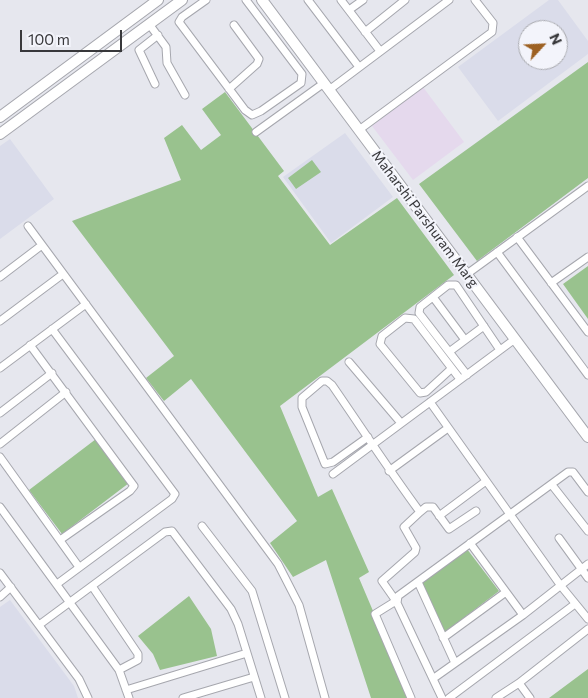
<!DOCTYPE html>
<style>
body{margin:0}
#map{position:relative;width:588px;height:698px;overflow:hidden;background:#e6e7ee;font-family:Commissioner,sans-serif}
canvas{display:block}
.north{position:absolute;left:518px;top:20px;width:50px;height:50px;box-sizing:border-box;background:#f3f4fb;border:1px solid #a8a9ae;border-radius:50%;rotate:65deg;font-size:14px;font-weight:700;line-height:20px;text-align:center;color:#38383b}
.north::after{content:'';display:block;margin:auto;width:18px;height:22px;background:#9d6123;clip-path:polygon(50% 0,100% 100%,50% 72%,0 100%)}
.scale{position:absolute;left:20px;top:30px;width:102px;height:22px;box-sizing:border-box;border:2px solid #38383b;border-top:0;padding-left:6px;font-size:15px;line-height:18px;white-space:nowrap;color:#38383b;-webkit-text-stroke:4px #f3f4fb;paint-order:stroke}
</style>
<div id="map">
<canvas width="588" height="698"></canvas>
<div class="north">N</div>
<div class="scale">100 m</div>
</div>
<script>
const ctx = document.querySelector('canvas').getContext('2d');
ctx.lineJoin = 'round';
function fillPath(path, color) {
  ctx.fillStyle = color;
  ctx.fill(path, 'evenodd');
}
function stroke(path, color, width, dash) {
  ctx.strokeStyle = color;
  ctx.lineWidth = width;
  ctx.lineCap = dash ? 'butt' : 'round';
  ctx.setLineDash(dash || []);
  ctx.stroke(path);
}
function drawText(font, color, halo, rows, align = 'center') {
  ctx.font = font + ' Commissioner,sans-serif';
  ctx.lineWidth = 4;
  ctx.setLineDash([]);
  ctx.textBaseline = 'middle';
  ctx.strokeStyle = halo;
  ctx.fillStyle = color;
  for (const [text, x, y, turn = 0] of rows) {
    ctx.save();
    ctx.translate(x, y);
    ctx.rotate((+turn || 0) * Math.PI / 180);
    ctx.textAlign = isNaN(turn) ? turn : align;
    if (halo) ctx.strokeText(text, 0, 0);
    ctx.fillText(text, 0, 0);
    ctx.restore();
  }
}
const commercial = new Path2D(`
 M 423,87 L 464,142 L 413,180 L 372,126 Z`);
const built = new Path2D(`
 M 549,0 L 558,0 L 588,41 L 588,54 L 498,121 L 458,67 ZM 528,30 L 558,30 L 558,60 L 528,60 Z
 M 345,133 L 393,197 L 331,243 L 283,177 Z
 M 10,139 L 54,199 L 0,239 L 0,146 Z
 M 10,600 L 74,686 L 78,698 L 0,698 L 0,607 Z`);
const green = new Path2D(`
 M 588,62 L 588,178 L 477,261 L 419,184 Z
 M 225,92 L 284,171 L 278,176 L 330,245 L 397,198 L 454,275 L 280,406 L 318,497 L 332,489 L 369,572 L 359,578 L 410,698 L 371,698 L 326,560 L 293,577 L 270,543 L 297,521 L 191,379 L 164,401 L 146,378 L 174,356 L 72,221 L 181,180 L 164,138 L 182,125 L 201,150 L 221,135 L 202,109 Z
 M 312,160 L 321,172 L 296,189 L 288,178 Z
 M 588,266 L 588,319 L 563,284 Z
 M 96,439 L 129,483 L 62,534 L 29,490 Z
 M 467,549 L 499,591 L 444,633 L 421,583 Z
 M 189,596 L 211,629 L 217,656 L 160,670 L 153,654 L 138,636 Z
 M 588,669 L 588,698 L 549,698 Z`);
const street = new Path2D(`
 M 206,0 L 182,17 L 179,22 L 245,110 L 252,115 L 261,111 L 301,83 L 302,74 L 246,0
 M 308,0 L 359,67
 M 341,0 L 380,51
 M 349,10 L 363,0
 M 149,24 L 166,47 L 167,63 L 185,95
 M 365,32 L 405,0
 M 155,84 L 139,50 L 158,35
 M 229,89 L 257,64 L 259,59 L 234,25
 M 329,90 L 449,0
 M 359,130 L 492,32 L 493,23 L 475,0
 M 256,132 L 324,83
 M 28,226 L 278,564 L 299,605 L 325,698
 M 517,237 L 588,332
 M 497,252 L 588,375
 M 467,274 L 588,186
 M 0,277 L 42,245
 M 551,283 L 588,257
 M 433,297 L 465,340
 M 0,321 L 63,274
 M 52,329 L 175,494 L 172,499 L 57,584
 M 30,345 L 134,486 L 130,491 L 60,540
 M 449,352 L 484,326
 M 349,362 L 401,423
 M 0,368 L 86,304
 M 451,369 L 426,392 L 420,393 L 380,344 L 382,336 L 405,318 L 414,319 L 460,379
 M 467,375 L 419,313 L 420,307 L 448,285 L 456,285 L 500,350
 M 430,402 L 561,586 L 588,619
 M 0,413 L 52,373
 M 368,437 L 333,462 L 325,464 L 302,407 L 302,398 L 322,381 L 327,381 L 332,385 C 361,427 389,470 420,512 L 404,527 L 416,548 L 415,552 L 382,581 L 396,601 L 375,614 L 411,698
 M 0,444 L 66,392
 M 0,457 L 79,567
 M 389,471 L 448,428
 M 333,474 L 515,339
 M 552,485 L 588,531
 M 0,507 L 119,670 L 129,698
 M 420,512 L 426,507 L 433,507 L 449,529 L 476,511
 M 439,516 L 486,481
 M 202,526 L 252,591 L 285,698
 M 559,538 L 588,578
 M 470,543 L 523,615
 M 0,573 L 79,679 L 88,698
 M 418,582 L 455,663
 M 92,586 L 138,654 L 138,660 L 119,670
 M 0,597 L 11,587
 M 39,625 L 165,532 L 172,531 L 231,609 L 238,624 L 261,698
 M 443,638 L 506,592
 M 434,678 L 523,615 L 588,564
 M 519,683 L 530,698
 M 126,690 L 247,653
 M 183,698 L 254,677
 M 442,698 L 397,603 L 398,596 L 568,472 L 573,472 L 588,492
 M 449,698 L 575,604
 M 496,698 L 519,683 L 588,629`);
const secondary = new Path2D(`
 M 262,0 L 588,437
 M 0,117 L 158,0
 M 0,134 L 182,0`);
const streetNames = [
 ["Maharshi Parshuram Marg",425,219,53]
];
fillPath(commercial, '#e5d9ed');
fillPath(built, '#dadcea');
fillPath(green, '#99c28e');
stroke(street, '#a6a7ae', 9);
stroke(secondary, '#a6a7ae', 12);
stroke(street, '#fff', 7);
stroke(secondary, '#fff', 10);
drawText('14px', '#38383b', '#f3f4fb', streetNames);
</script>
